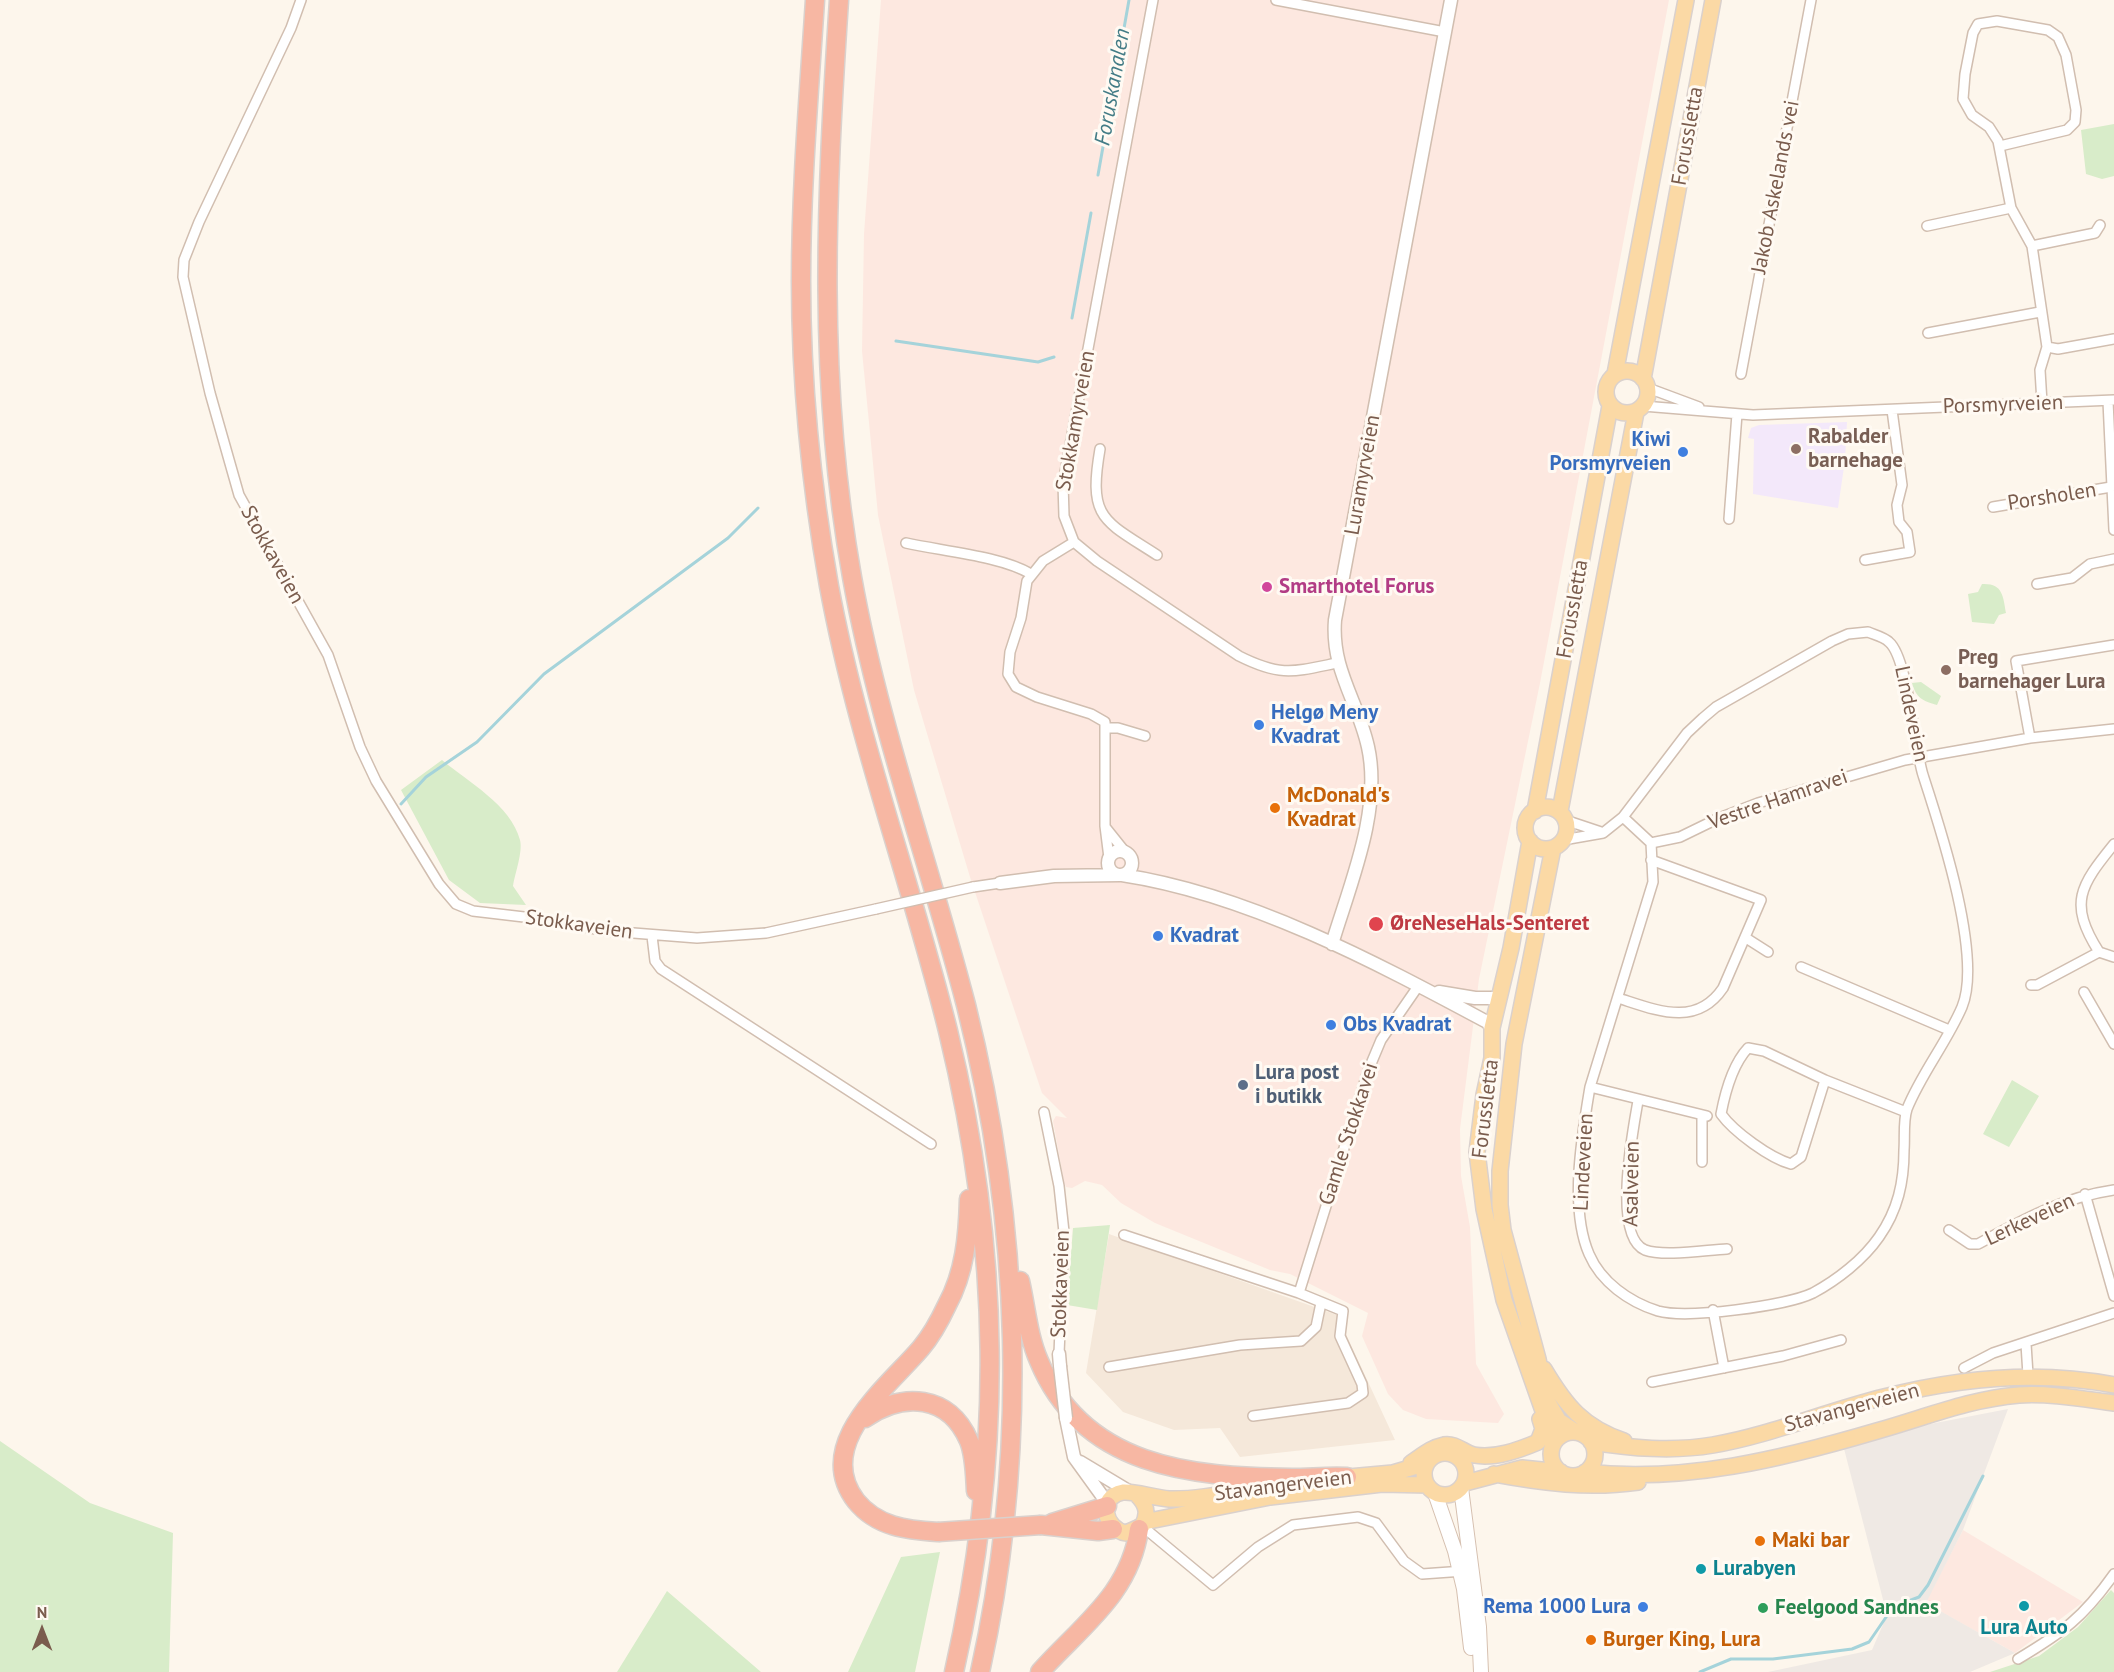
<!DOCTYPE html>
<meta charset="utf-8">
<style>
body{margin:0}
#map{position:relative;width:2114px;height:1672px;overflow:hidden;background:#fdf6ec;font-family:"PT Sans",sans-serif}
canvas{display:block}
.north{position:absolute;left:12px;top:1600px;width:60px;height:60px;-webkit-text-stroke:4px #fffaf3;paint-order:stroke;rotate:0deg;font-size:16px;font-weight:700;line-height:24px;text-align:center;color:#7a5c4d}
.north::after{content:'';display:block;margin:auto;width:21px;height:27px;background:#7a5c4d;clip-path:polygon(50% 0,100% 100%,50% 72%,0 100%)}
</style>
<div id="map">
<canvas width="2114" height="1672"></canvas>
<div class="north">N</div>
</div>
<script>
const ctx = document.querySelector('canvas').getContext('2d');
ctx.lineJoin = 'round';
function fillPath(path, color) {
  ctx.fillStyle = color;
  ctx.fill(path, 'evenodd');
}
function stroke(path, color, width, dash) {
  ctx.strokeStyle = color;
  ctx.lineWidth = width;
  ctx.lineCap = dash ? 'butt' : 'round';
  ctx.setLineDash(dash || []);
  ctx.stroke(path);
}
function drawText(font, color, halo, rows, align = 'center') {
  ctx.font = font + ' "PT Sans",sans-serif';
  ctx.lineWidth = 6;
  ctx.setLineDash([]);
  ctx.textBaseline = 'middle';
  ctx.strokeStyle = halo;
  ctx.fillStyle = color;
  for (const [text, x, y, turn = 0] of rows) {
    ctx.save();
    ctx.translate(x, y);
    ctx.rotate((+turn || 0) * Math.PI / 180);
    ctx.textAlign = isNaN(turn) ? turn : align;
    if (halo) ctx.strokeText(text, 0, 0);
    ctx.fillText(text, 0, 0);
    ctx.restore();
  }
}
const residential = new Path2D(`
 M 1109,1234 L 1337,1315 L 1395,1440 L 1240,1457 L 1220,1428 L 1174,1430 L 1123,1412 L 1086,1373 Z`);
const commercial = new Path2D(`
 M 881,0 L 1669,0 L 1540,683 L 1479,979 L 1460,1129 L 1461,1176 L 1470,1227 L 1476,1364 L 1504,1414 L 1498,1423 L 1426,1419 L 1403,1410 L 1388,1394 L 1362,1336 L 1368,1313 L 1290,1274 L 1270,1270 L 1155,1223 L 1121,1203 L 1102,1185 L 1085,1181 L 1072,1188 L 1066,1187 L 1064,1182 L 1053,1121 L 1056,1116 L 1067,1118 L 1042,1093 L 970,877 L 914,690 L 878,515 L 862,351 L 864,234 Z
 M 1963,1530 L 2083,1602 L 2015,1653 L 1925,1603 Z`);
const industrial = new Path2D(`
 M 2008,1409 L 1963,1530 L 1926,1603 L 2015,1653 L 1970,1672 L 1768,1672 L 1872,1650 L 1887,1615 L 1842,1441 Z`);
const education = new Path2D(`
 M 1847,422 L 1845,460 L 1838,508 L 1753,494 L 1754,439 L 1748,438 L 1751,428 L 1759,425 Z`);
const green = new Path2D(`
 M 2114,124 L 2114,176 L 2102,179 L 2086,174 L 2081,130 Z
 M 1982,584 C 2003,583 2003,596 2006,613 L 1999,615 L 1994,624 L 1972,622 L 1968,594 L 1978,592 Z
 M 1921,682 L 1941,696 L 1937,705 C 1923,701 1916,698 1912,683 Z
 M 442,760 C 468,782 511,805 520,840 C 523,852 515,873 513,886 L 526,905 L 480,903 L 449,880 L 401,790 Z
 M 2012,1080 L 2039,1096 L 2009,1147 L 1983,1134 Z
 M 1110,1225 L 1097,1310 L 1067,1305 L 1073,1228 Z
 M 0,1441 L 90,1503 L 173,1533 L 169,1672 L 0,1672 Z
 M 940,1552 L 915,1672 L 848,1672 L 901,1557 Z
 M 2111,1590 L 2114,1593 L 2114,1672 L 1990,1672 L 2039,1656 L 2078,1627 Z
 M 667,1591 L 761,1672 L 617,1672 Z`);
const stream = new Path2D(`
 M 1098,175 L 1129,0
 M 1072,318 L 1091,213
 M 896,341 L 1038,362 L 1054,357
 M 401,804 L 426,777 L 477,742 L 544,674 L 728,538 L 758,508
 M 1700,1672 L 1731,1659 L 1773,1659 L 1852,1649 L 1869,1642 L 1893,1607 L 1919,1597 L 1928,1585 L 1983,1476`);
const minor = new Path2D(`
 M 301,0 L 291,28 L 199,222 L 184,260 L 183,277 L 210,393 L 239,495 L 328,655 L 360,747 L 376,781 L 439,884 L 456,904 L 473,911 L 524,917 L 608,931 L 697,938 L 766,933 L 876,909
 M 1153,0 L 1063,483 L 1064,516 L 1074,542 L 1097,561 L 1239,656 C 1281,677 1293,672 1337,663
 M 1276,0 L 1445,32
 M 2000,146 L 2067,130 L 2075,122 L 2076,110 L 2066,55 L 2058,37 L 2048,30 L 1997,21 L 1978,24 L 1973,33 L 1965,74 L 1963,99 L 1972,115 L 1989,127 L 1998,141 L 2011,208 L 2032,246 L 2047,347 L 2040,370 L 2042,403
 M 1927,226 L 2011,208
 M 2032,246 L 2095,233 L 2100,225
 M 1928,333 L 2040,312
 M 2047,347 L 2058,349 L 2114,339
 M 1741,374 L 1811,0
 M 1648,388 L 1699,407
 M 2108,401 L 2114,530
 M 1643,406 L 1753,415 L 2114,400
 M 1100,449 C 1088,519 1103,520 1157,555
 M 1993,507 L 2111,487
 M 1729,519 L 1737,414
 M 1074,542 L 1043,561 L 1027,581 L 1021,618 L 1010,652 L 1008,674 L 1016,687 L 1037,697 L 1091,714 L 1105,722 L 1105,826 L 1109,858
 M 906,543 C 942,551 1001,556 1031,574
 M 1865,560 L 1910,552 L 1907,532 L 1899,522 L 1897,505 L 1902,485 L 1892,410
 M 2037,584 L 2072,578 L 2090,564 L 2114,559
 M 1868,632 C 1875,635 1884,637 1889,642 C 1908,658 1914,747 1923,775 C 1940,827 1983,957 1962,1007 C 1947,1042 1921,1074 1907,1109 C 1903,1121 1905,1137 1904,1150 C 1904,1182 1898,1210 1879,1237 C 1863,1260 1837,1280 1813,1293 C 1786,1306 1687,1319 1658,1311 C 1629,1302 1601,1282 1589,1254 C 1569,1208 1582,1135 1590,1087 L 1653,882 L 1651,843 L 1623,817 L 1687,733 L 1703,718 L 1716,707 L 1832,641 L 1848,634 Z
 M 1105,728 L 1118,728 L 1145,736
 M 2030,738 L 2016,661 L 2114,645
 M 1565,820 L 1601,832
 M 1106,828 L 1126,853
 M 1563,840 L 1603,833 L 1623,817
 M 1651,843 L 1680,837 L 1719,818 L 1758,803 L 1905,760 L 2030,738 L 2114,729
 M 2114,844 C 2080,886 2068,903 2099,952 L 2114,957
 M 973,887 L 1000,883
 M 652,936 L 655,961 L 661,969 L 931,1144
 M 1746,938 L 1768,952
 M 1801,967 L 1949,1030
 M 2031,985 L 2037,985 L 2099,952
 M 2084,992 L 2114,1044
 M 1618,998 C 1656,1010 1696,1028 1723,988 L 1761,900 L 1651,860
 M 1825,1080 L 1801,1157 L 1791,1164 C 1770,1158 1734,1132 1721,1114 C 1725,1093 1733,1064 1748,1048 L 1764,1051 L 1825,1080 L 1906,1112
 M 1590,1087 L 1707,1116
 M 1638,1101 C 1633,1130 1612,1236 1645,1250 C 1664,1257 1706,1250 1727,1249
 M 1044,1112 L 1059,1186 L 1064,1232 L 1059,1354
 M 1702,1116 L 1702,1162
 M 2085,1194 L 2114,1296
 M 1949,1230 L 1970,1244 L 1978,1244 C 2022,1220 2064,1197 2114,1190
 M 1124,1235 L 1299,1293 L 1343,1311 L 1340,1336 L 1362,1384 L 1363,1393 L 1348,1403 L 1253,1416
 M 1299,1293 L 1368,1071 L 1381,1040 L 1419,985
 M 1713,1310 L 1724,1368
 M 2026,1344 L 2028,1375
 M 1109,1367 L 1240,1345 L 1301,1341 L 1316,1327 L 1321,1303
 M 1964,1368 L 1993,1353 L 2114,1313
 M 1652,1382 L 1783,1356 L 1841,1340
 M 1142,1526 L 1213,1585 L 1258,1547 L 1293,1525 L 1358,1517 L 1376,1523 L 1404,1561 L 1422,1574 L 1464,1571
 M 2018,1659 C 2063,1632 2083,1618 2114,1574`);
const tertiary = new Path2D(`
 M1108 863a12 12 0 1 1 24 0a12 12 0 1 1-24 0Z
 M 1122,875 C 1248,894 1375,962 1487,1022 L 1492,1028
 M 1000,883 L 1054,876 L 1120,875
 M 1332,944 C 1350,884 1382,810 1368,747 C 1358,701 1331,670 1335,620 L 1451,0
 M 1439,992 L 1475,998 L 1498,998
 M 1059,1354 L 1060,1366
 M 1066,1418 L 1074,1457 L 1108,1504
 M 1080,1462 L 1130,1492`);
const secondary = new Path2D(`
 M 1461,1488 L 1479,1627 L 1481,1672
 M 1435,1493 L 1455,1551 L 1464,1589 L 1471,1648`);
const primary = new Path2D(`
 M1606 392a21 21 0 1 1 42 0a21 21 0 1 1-42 0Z
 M 1615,374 L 1686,0
 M 1643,379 L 1713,0
 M1525 828a21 21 0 1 1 42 0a21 21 0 1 1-42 0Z
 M 1535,811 L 1610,406
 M 1560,811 L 1636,412
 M 1530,841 L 1511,948 L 1492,1028 L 1492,1058 L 1484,1095 L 1477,1152 L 1484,1209 L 1504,1300 L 1554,1442
 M 1553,848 L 1514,1044 L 1500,1171 L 1500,1205 L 1503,1230 L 1538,1359 L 1546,1399 L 1559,1421 L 1576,1432
 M 1544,1369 C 1566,1406 1583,1427 1624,1441
 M1551 1454a22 22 0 1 1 44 0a22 22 0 1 1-44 0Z
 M 1591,1442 C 1631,1448 1672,1452 1713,1445 C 1771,1435 1827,1411 1884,1397 C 1959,1378 2038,1370 2114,1385
 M1424 1474a21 21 0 1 1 42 0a21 21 0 1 1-42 0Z
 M 1411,1463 C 1422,1456 1430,1448 1444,1445 C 1456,1443 1464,1453 1474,1455 C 1495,1459 1519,1450 1538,1442 L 1543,1429 L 1540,1419
 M 1585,1472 C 1685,1483 1782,1459 1877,1431 C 1924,1418 1969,1399 2019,1395 C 2050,1393 2083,1399 2114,1403
 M 1494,1474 C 1542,1483 1589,1489 1638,1482
 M 1338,1478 L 1393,1473 L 1427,1463
 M 1465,1483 L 1522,1468 L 1561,1472
 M 1137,1495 C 1147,1505 1149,1514 1142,1526 L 1126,1533 C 1104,1529 1097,1497 1123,1492 C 1134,1491 1155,1498 1169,1499 C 1207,1500 1246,1488 1284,1484
 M 1144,1522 L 1270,1497 L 1382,1484 L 1427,1485`);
const motorway = new Path2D(`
 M 815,0 C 809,93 801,187 801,281 C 801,383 811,485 829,586 C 857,738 911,881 948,1031 C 1001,1249 1004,1452 954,1672
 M 839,0 C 826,198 817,381 852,577 C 878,723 929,862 966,1005 C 1021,1225 1029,1451 980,1672
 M 1020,1281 C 1026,1307 1028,1336 1039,1361 C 1083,1467 1191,1477 1292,1478 C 1310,1478 1328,1476 1347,1477
 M 865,1418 C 903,1392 949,1394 969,1441 C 975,1456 975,1475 976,1491
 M 1052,1523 L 1107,1506
 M 1041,1525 L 1098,1531 L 1113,1529
 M 938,1532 C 907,1530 877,1527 856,1501 C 812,1444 889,1386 921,1348 C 932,1335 940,1320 947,1305 C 965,1272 968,1236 969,1199
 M 1040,1672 C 1081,1626 1130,1594 1139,1529`);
const minorBridge = new Path2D(`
 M 876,909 L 973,887`);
const tertiaryBridge = new Path2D(`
 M 1060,1366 L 1066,1418`);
const motorwayBridge = new Path2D(`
 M 938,1532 L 1041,1525`);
const markers = [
 [1796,449,6,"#8d6e63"],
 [1683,452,6,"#3f7fe0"],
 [1267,587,6,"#d1479c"],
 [1946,670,6,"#8d6e63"],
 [1259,725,6,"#3f7fe0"],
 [1275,808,6,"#e8710a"],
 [1376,924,8,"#e0444e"],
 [1158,936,6,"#3f7fe0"],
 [1331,1025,6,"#3f7fe0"],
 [1243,1085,6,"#5c6f8a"],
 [1760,1541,6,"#e8710a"],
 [1701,1569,6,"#0f9aa8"],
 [2024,1606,6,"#0f9aa8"],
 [1643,1607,6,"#3f7fe0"],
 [1763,1608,6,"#2e9e5b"],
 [1591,1640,6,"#e8710a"]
];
const streetNames = [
 ["Forussletta",1688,136,-80],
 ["Jakob Askelands vei",1776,187,-79],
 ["Porsmyrveien",2003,405,-2],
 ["Stokkamyrveien",1076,421,-80],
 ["Luramyrveien",1363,475,-80],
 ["Porsholen",2052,497,-9],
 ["Stokkaveien",272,555,61],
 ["Forussletta",1573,609,-80],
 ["Lindeveien",1911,714,78],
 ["Vestre Hamravei",1778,800,-19],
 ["Stokkaveien",579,925,8],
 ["Forussletta",1486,1109,-83],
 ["Gamle Stokkavei",1349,1134,-72],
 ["Lindeveien",1584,1162,-87],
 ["Asalveien",1632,1184,-89],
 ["Lerkeveien",2030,1220,-25],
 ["Stokkaveien",1061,1284,-88],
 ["Stavangerveien",1852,1408,-15],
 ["Stavangerveien",1283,1486,-7]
];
const educationNames = [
 ["Rabalder",1808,437],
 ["barnehage",1808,461],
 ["Preg",1958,658],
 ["barnehager Lura",1958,682]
];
const shopNames = [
 ["Kiwi",1671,440,"right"],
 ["Porsmyrveien",1671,464,"right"],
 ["Helgø Meny",1271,713],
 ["Kvadrat",1271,737],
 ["Kvadrat",1170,936],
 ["Obs Kvadrat",1343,1025],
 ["Rema 1000 Lura",1631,1607,"right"]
];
const hotelNames = [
 ["Smarthotel Forus",1279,587]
];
const foodNames = [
 ["McDonald's",1287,796],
 ["Kvadrat",1287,820],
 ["Maki bar",1772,1541],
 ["Burger King, Lura",1603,1640]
];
const healthNames = [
 ["ØreNeseHals-Senteret",1390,924]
];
const serviceNames = [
 ["Lura post",1255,1073],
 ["i butikk",1255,1097]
];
const cultureNames = [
 ["Lurabyen",1713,1569],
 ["Lura Auto",2024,1628,"center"]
];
const leisureNames = [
 ["Feelgood Sandnes",1775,1608]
];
const waterNames = [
 ["Foruskanalen",1113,87,-80]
];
fillPath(residential, '#f5e8da');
fillPath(commercial, '#fde8e0');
fillPath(industrial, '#efe9e4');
fillPath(education, '#f3e8fa');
fillPath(green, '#d8ecc9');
stroke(stream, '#a5d3da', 3);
stroke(minor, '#d1beb0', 12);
stroke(tertiary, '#d1beb0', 15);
stroke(secondary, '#d6c0b0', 16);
stroke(primary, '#dad1cd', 18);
stroke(motorway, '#dad1cd', 21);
stroke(minor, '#fff', 9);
stroke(tertiary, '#fff', 12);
stroke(secondary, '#fff', 14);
stroke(primary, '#fbd9a5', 15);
stroke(motorway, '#f7b7a3', 18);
stroke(minorBridge, '#d1beb0', 12, []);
stroke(tertiaryBridge, '#d1beb0', 15, []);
stroke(motorwayBridge, '#dad1cd', 21, []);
stroke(minorBridge, '#fff', 9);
stroke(tertiaryBridge, '#fff', 12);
stroke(motorwayBridge, '#f7b7a3', 18);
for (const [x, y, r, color] of markers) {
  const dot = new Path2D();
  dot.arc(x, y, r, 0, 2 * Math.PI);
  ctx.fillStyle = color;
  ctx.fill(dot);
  stroke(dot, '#fffaf3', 2);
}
drawText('21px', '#7a5c4d', '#fffaf3', streetNames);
drawText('bold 21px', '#785e54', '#fffaf3', educationNames, 'left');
drawText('bold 21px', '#366cbe', '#fffaf3', shopNames, 'left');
drawText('bold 21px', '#b23c85', '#fffaf3', hotelNames, 'left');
drawText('bold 21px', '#c56008', '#fffaf3', foodNames, 'left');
drawText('bold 21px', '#be3a42', '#fffaf3', healthNames, 'left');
drawText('bold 21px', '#4e5e75', '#fffaf3', serviceNames, 'left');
drawText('bold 21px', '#0d838f', '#fffaf3', cultureNames, 'left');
drawText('bold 21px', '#27864d', '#fffaf3', leisureNames, 'left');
drawText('italic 22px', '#437c86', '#fffaf3', waterNames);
</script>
